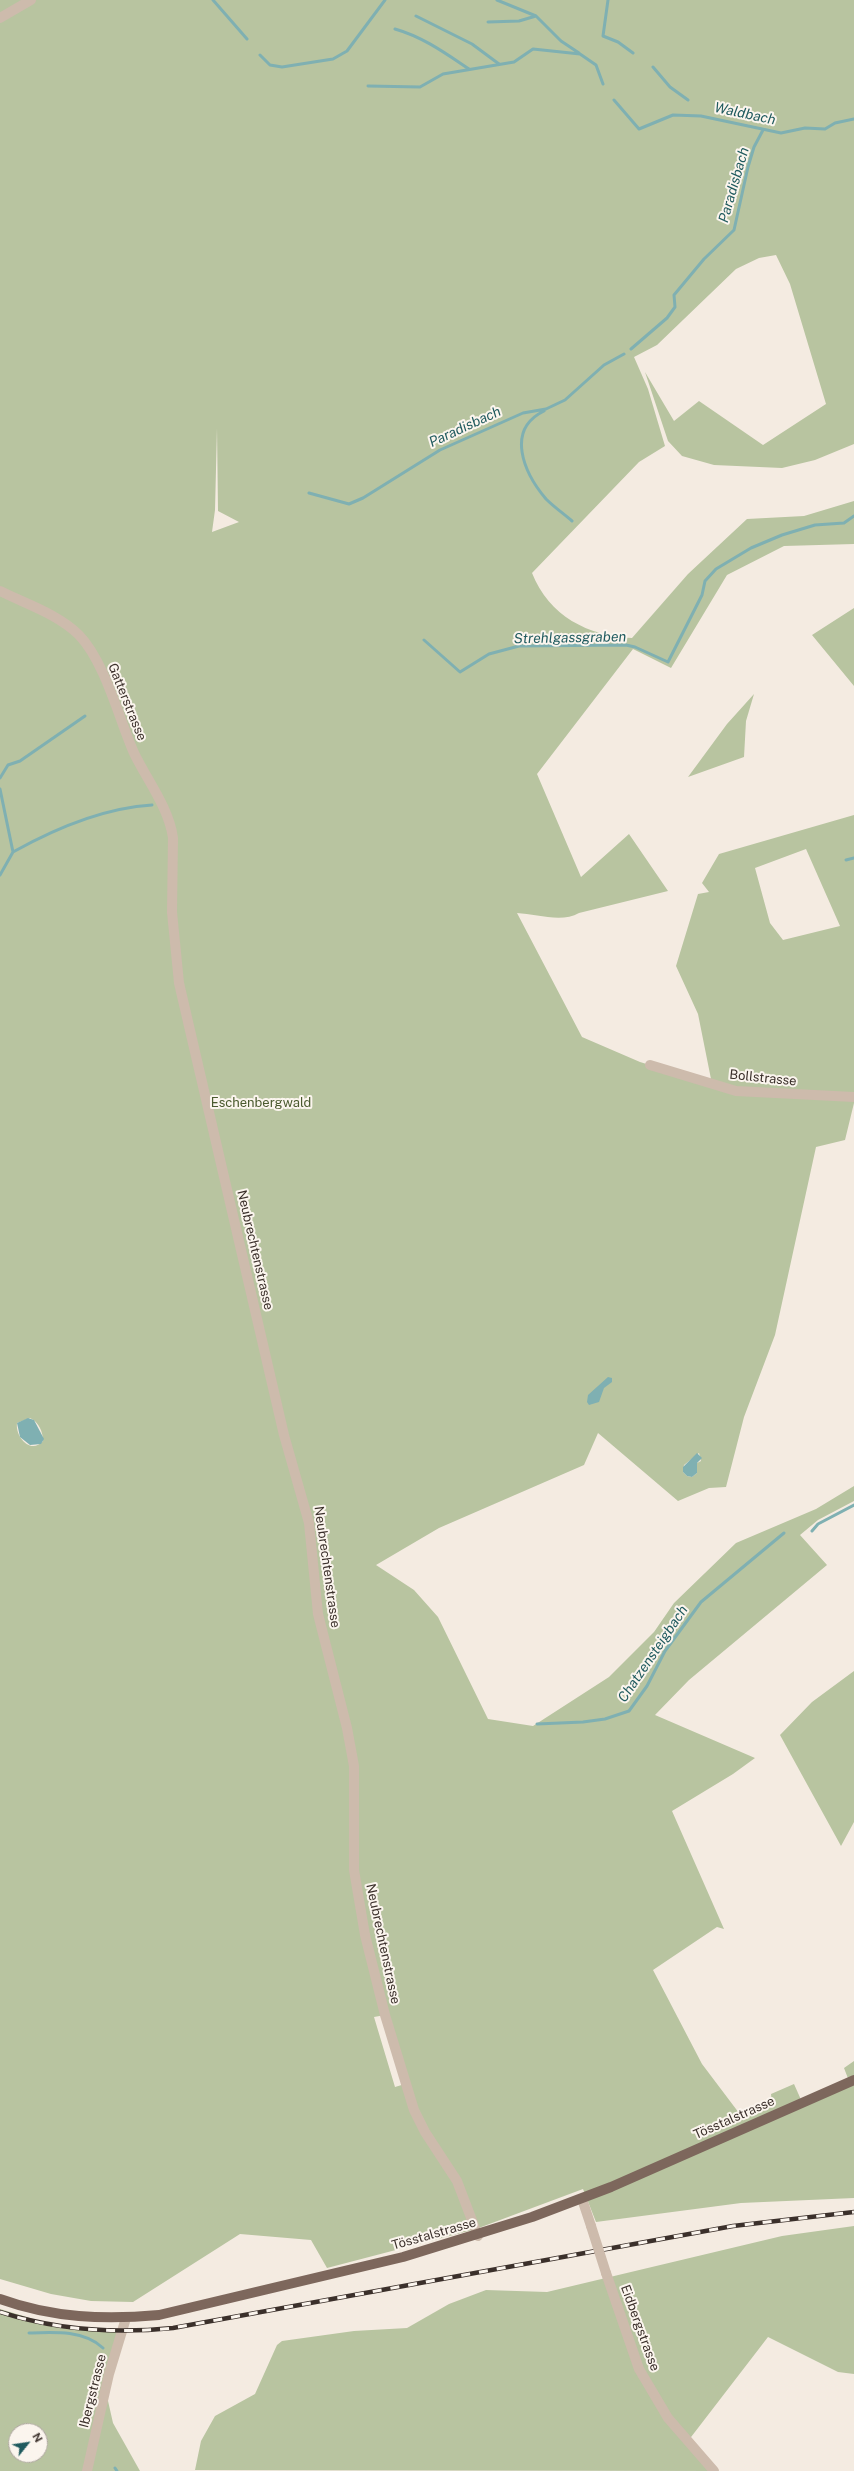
<!DOCTYPE html>
<meta charset="utf-8">
<style>
body{margin:0}
#map{position:relative;width:854px;height:2471px;overflow:hidden;background:#f4ebe1;font-family:"Public Sans",sans-serif}
canvas{display:block}
.north{position:absolute;left:8px;top:2423px;width:40px;height:40px;box-sizing:border-box;background:#fbf5ee;border:1px solid #aea6a0;border-radius:50%;rotate:60deg;font-size:11px;font-weight:700;line-height:16px;text-align:center;color:#3b302b}
.north::after{content:'';display:block;margin:auto;width:14px;height:18px;background:#1f5a5e;clip-path:polygon(50% 0,100% 100%,50% 72%,0 100%)}
</style>
<div id="map">
<canvas width="854" height="2471"></canvas>
<div class="north">N</div>
</div>
<script>
const ctx = document.querySelector('canvas').getContext('2d');
ctx.lineJoin = 'round';
function fillPath(path, color) {
  ctx.fillStyle = color;
  ctx.fill(path, 'evenodd');
}
function stroke(path, color, width, dash) {
  ctx.strokeStyle = color;
  ctx.lineWidth = width;
  ctx.lineCap = dash ? 'butt' : 'round';
  ctx.setLineDash(dash || []);
  ctx.stroke(path);
}
function drawText(font, color, halo, rows, align = 'center') {
  ctx.font = font + ' "Public Sans",sans-serif';
  ctx.lineWidth = 4;
  ctx.setLineDash([]);
  ctx.textBaseline = 'middle';
  ctx.strokeStyle = halo;
  ctx.fillStyle = color;
  for (const [text, x, y, turn = 0] of rows) {
    ctx.save();
    ctx.translate(x, y);
    ctx.rotate((+turn || 0) * Math.PI / 180);
    ctx.textAlign = isNaN(turn) ? turn : align;
    if (halo) ctx.strokeText(text, 0, 0);
    ctx.fillText(text, 0, 0);
    ctx.restore();
  }
}
const green = new Path2D(`
 M 0,0 L 854,0 L 854,444 L 815,460 L 782,468 L 714,465 L 682,456 L 668,441 L 645,372 L 674,421 L 699,401 L 763,445 L 826,404 L 790,284 L 776,255 L 759,258 L 736,269 L 657,345 L 634,357 L 648,389 L 665,446 L 639,462 L 532,573 C 549,616 588,636 632,638 L 688,574 L 747,519 L 804,516 L 854,501 L 854,544 L 784,546 L 727,575 L 671,668 L 633,649 L 537,774 L 581,877 L 629,834 L 668,891 L 579,913 C 562,923 536,914 517,913 L 582,1037 L 640,1062 L 712,1084 L 698,1014 L 676,966 L 698,894 L 709,892 L 702,883 L 719,854 L 854,815 L 854,1103 L 845,1140 L 816,1147 L 775,1335 L 744,1417 L 726,1487 L 709,1488 L 678,1501 L 598,1433 L 584,1465 L 439,1528 L 376,1565 L 414,1590 L 438,1617 L 488,1719 L 533,1726 L 609,1677 L 654,1632 L 674,1603 L 736,1543 L 816,1509 L 854,1486 L 854,1501 L 818,1520 L 800,1535 L 827,1565 L 689,1680 L 655,1715 L 755,1758 L 733,1774 L 672,1811 L 724,1929 L 717,1927 L 653,1970 L 702,2064 L 739,2113 L 772,2103 L 771,2094 L 794,2084 L 802,2102 L 849,2081 L 844,2068 L 854,2061 L 854,2198 L 741,2203 L 596,2222 L 583,2189 L 476,2229 L 327,2268 L 311,2240 L 240,2234 L 133,2302 L 91,2301 L 51,2294 L 0,2279 ZM 217,428 L 218,511 L 239,522 L 212,532 L 215,510 ZM 806,849 L 840,926 L 783,940 L 770,923 L 755,868 ZM 30,1418 C 39,1422 43,1432 43,1441 C 31,1455 15,1437 17,1423 ZM 699,1453 L 701,1461 L 697,1463 L 697,1473 L 692,1477 L 687,1476 L 683,1472 L 684,1465 ZM 385,2015 L 405,2084 L 395,2087 L 374,2017 Z
 M 854,608 L 854,686 L 812,635 Z
 M 754,694 L 746,721 L 744,757 L 688,777 L 727,724 Z
 M 854,1671 L 854,1822 L 841,1846 L 780,1735 L 812,1702 Z
 M 854,2226 L 854,2374 L 838,2372 L 768,2337 L 688,2441 L 714,2471 L 195,2470 L 201,2441 L 215,2416 L 255,2394 L 277,2345 L 282,2341 L 354,2331 L 407,2328 L 449,2304 L 486,2290 L 547,2292 L 782,2236 Z
 M 0,2309 L 53,2325 L 121,2331 L 106,2392 L 113,2423 L 140,2471 L 0,2471 ZM 16,2431 L 40,2431 L 40,2455 L 16,2455 Z`);
const water = new Path2D(`
 M 608,1377 L 612,1378 L 612,1382 L 604,1388 L 599,1402 L 589,1405 L 587,1402 L 588,1395 Z
 M 28,1418 L 34,1420 L 44,1439 L 41,1444 L 30,1445 L 20,1437 L 17,1423 Z
 M 697,1453 L 702,1458 L 697,1463 L 697,1473 L 692,1477 L 687,1476 L 683,1472 L 683,1467 Z`);
const stream = new Path2D(`
 M 213,0 L 247,39
 M 497,0 L 536,16 L 561,41 L 579,53
 M 608,0 L 603,36 L 618,42 L 633,53
 M 416,16 L 472,44 L 499,64
 M 488,22 L 519,21 L 536,16
 M 395,29 C 423,37 445,53 469,69
 M 260,55 L 270,65 L 282,67 L 333,59 L 347,51 L 385,0
 M 653,67 L 670,87 L 688,100
 M 368,86 L 420,87 L 443,74 L 514,62 L 533,49 L 580,54 L 596,65 L 603,84
 M 614,100 L 639,129 L 673,115 L 701,116 L 781,133 L 805,128 L 825,129 L 835,123 L 854,119
 M 631,349 L 667,318 L 675,307 L 674,295 L 704,259 L 734,230 L 748,167 L 754,147 L 763,130
 M 544,411 C 505,430 524,473 546,499 C 554,507 564,514 572,521
 M 309,493 L 349,504 L 363,498 L 440,450 L 523,413 L 546,409 L 565,400 L 604,365 L 624,354
 M 424,640 L 460,672 L 489,654 L 519,646 L 626,645 L 635,647 L 668,662 L 702,595 L 705,581 L 716,569 L 751,548 L 782,535 L 815,525 L 844,523 L 854,516
 M 0,778 L 8,765 L 20,761 L 85,716
 M 0,789 L 13,852 L 0,875
 M 13,852 C 56,828 103,808 152,805
 M 846,860 L 854,858
 M 812,1531 L 818,1524 L 854,1505
 M 537,1724 L 583,1722 L 605,1719 L 629,1711 L 647,1686 L 665,1651 L 701,1602 L 784,1533
 M 29,2333 C 54,2332 84,2330 103,2348
 M 115,2468 L 117,2471`);
const minor = new Path2D(`
 M 0,18 L 31,0
 M 0,591 C 26,604 58,614 79,635 C 105,662 119,719 134,753 C 147,780 169,808 173,838 L 172,912 L 179,983 L 284,1435 L 309,1523 L 318,1614 L 347,1728 L 354,1766 L 354,1870 L 365,1935 L 385,2015 L 414,2110 L 425,2132 L 457,2181 L 478,2236
 M 650,1065 L 736,1091 L 854,1097
 M 87,2471 L 109,2374 L 126,2318`);
const tertiary = new Path2D(`
 M 582,2199 L 591,2226
 M 606,2273 L 639,2369 L 668,2418 L 714,2471`);
const primary = new Path2D(`
 M 0,2299 C 52,2318 105,2320 159,2315 L 403,2257 L 532,2217 L 611,2187 L 854,2080`);
const rail = new Path2D(`
 M 0,2312 C 56,2330 114,2334 173,2328 L 733,2226 L 854,2212`);
const tertiaryBridge = new Path2D(`
 M 591,2226 L 606,2273`);
const streetNames = [
 ["Gatterstrasse",127,702,68],
 ["Bollstrasse",763,1078,6],
 ["Neubrechtenstrasse",255,1250,77],
 ["Neubrechtenstrasse",327,1567,82],
 ["Neubrechtenstrasse",383,1944,78],
 ["Tösstalstrasse",734,2118,-24],
 ["Tösstalstrasse",434,2234,-16],
 ["Eidbergstrasse",640,2328,70],
 ["Ibergstrasse",93,2391,-76]
];
const parkNames = [
 ["Eschenbergwald",261,1103]
];
const waterNames = [
 ["Waldbach",745,114,12],
 ["Paradisbach",734,185,-74],
 ["Paradisbach",465,427,-25],
 ["Strehlgassgraben",570,638,-1],
 ["Chatzensteigbach",653,1654,-56]
];
fillPath(green, '#b8c4a0');
fillPath(water, '#7fb0b2');
stroke(stream, '#7fb0b2', 3);
stroke(minor, '#cdbbac', 10);
stroke(tertiary, '#cdbbac', 10);
stroke(primary, '#7d675c', 10);
stroke(rail, '#3b302b', 4.5);
stroke(rail, '#fbf5ee', 3, [9]);
stroke(tertiaryBridge, '#cdbbac', 10);
drawText('13px', '#3b302b', '#fbf5ee', streetNames);
drawText('13px', '#4a5a2e', '#fbf5ee', parkNames);
drawText('italic 14px', '#1f5a5e', '#fbf5ee', waterNames);
</script>
